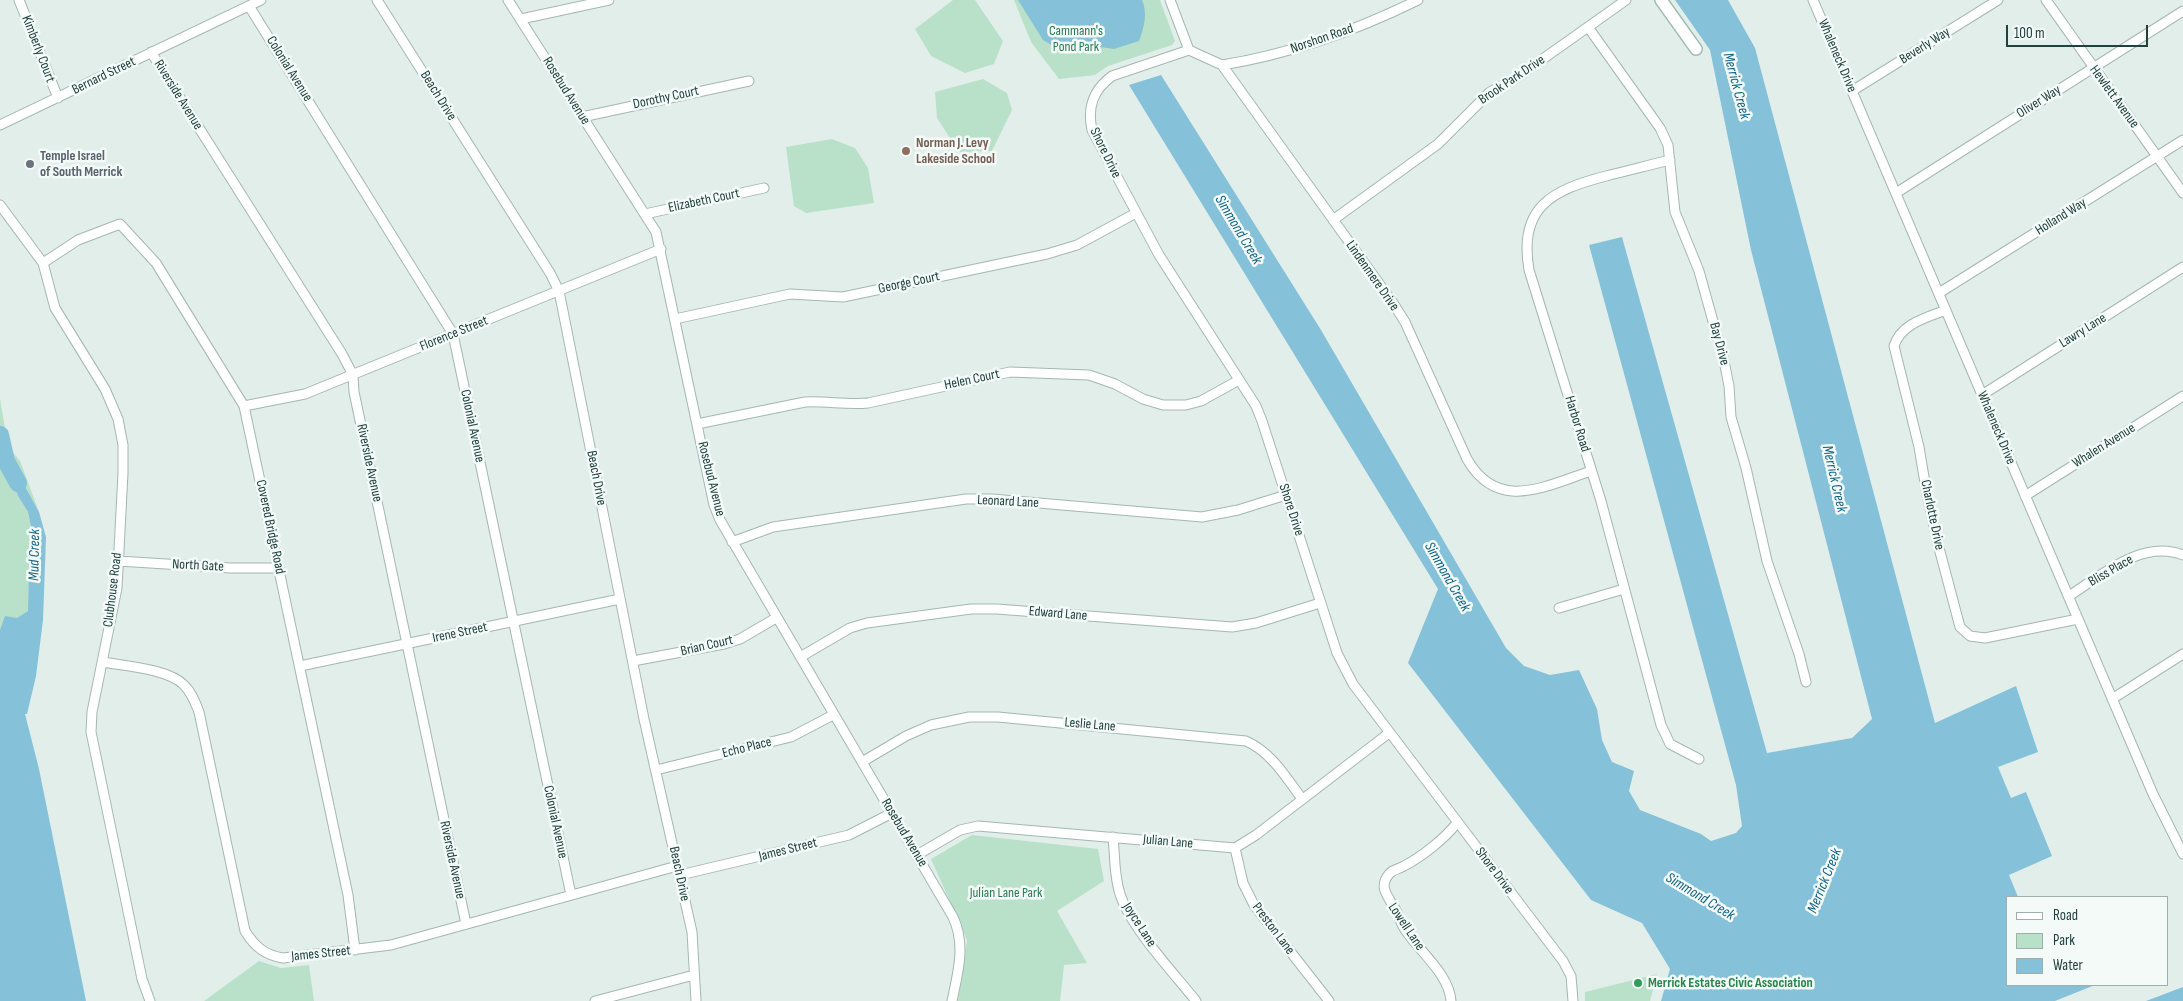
<!DOCTYPE html>
<style>
body{margin:0}
#map{position:relative;width:2183px;height:1001px;overflow:hidden;background:#e2eeea;font-family:"Sofia Sans Condensed",sans-serif}
canvas{display:block}
.legend{position:absolute;left:2006px;top:896px;width:162px;height:90px;box-sizing:border-box;background:#f3faf7;border:1px solid #9fb0ac;margin:0;padding:6px 9px;list-style:none;font-size:15px;color:#20413c}
.legend li{display:flex;align-items:center;gap:10px;height:25px}
.legend b{width:25px;border:1px solid #9fb0ac}
.scale{position:absolute;left:2006px;top:25px;width:142px;height:22px;box-sizing:border-box;border:2px solid #20413c;border-top:0;padding-left:6px;font-size:15px;line-height:18px;white-space:nowrap;color:#20413c;-webkit-text-stroke:4px #f3faf7;paint-order:stroke}
</style>
<div id="map">
<canvas width="2183" height="1001"></canvas>
<ul class="legend">
<li><b style="height:6px;background:#fff"></b>Road</li>
<li><b style="height:14px;background:#b9e1c9"></b>Park</li>
<li><b style="height:14px;background:#85c1d8"></b>Water</li>
</ul>
<div class="scale">100 m</div>
</div>
<script>
const ctx = document.querySelector('canvas').getContext('2d');
ctx.lineJoin = 'round';
function fillPath(path, color) {
  ctx.fillStyle = color;
  ctx.fill(path, 'evenodd');
}
function stroke(path, color, width, dash) {
  ctx.strokeStyle = color;
  ctx.lineWidth = width;
  ctx.lineCap = dash ? 'butt' : 'round';
  ctx.setLineDash(dash || []);
  ctx.stroke(path);
}
function drawText(font, color, halo, rows, align = 'center') {
  ctx.font = font + ' "Sofia Sans Condensed",sans-serif';
  ctx.lineWidth = 5;
  ctx.setLineDash([]);
  ctx.textBaseline = 'middle';
  ctx.strokeStyle = halo;
  ctx.fillStyle = color;
  for (const [text, x, y, turn = 0] of rows) {
    ctx.save();
    ctx.translate(x, y);
    ctx.rotate((+turn || 0) * Math.PI / 180);
    ctx.textAlign = isNaN(turn) ? turn : align;
    if (halo) ctx.strokeText(text, 0, 0);
    ctx.fillText(text, 0, 0);
    ctx.restore();
  }
}
const green = new Path2D(`
 M 953,0 L 975,0 L 1003,41 L 994,64 L 965,73 L 931,56 L 915,29 Z
 M 1014,0 L 1160,0 L 1175,41 L 1172,45 L 1108,66 L 1095,75 L 1059,79 L 1031,42 Z
 M 983,79 L 1007,93 L 1012,110 L 992,151 L 959,152 L 937,118 L 935,92 Z
 M 832,139 L 855,148 L 868,168 L 874,203 L 806,213 L 794,206 L 786,147 Z
 M 0,399 L 8,446 L 20,461 L 39,512 L 16,470 L 7,462 L 18,496 L 28,512 L 33,537 L 29,553 L 28,611 L 0,630 Z
 M 972,835 L 1098,849 L 1104,881 L 1057,911 L 1087,963 L 1064,965 L 1060,1001 L 958,1001 L 967,940 L 931,859 Z
 M 259,961 L 281,968 L 309,965 L 314,1001 L 204,1001 Z
 M 1657,974 L 1650,1001 L 1585,1001 L 1585,992 Z`);
const water = new Path2D(`
 M 1018,0 L 1142,0 C 1148,13 1144,28 1139,41 L 1114,49 L 1093,46 L 1058,49 L 1043,40 Z
 M 1675,0 L 1728,0 L 1755,48 L 1935,723 L 2016,686 L 2038,752 L 1998,767 L 2011,798 L 2026,792 L 2052,856 L 2009,875 L 2018,897 L 2007,897 L 2007,985 L 2095,985 L 2055,1001 L 1661,1001 L 1670,969 L 1642,923 L 1591,900 L 1408,663 L 1438,589 L 1129,85 L 1161,75 L 1321,330 L 1506,648 L 1524,666 L 1550,675 L 1579,670 L 1597,709 L 1602,740 L 1612,762 L 1634,771 L 1629,791 L 1640,810 L 1701,834 L 1711,841 L 1736,833 L 1742,826 L 1736,785 L 1589,245 L 1622,237 L 1767,753 L 1852,738 L 1872,719 L 1751,250 L 1710,50 Z
 M 6,461 L 16,470 L 39,512 L 46,537 L 43,620 L 36,676 L 27,714 L 25,714 L 39,769 L 86,1001 L 0,1001 L 0,630 L 5,616 L 17,618 L 28,611 L 29,553 L 33,537 L 28,512 L 18,496 Z
 M 2183,987 L 2183,1001 L 2146,1001 Z`);
const river = new Path2D(`
 M 0,435 L 6,461 L 18,483`);
const street = new Path2D(`
 M 19,0 L 58,98
 M 377,0 L 550,273 L 559,291 L 644,719 L 692,932 L 696,1001
 M 508,0 L 656,232 L 714,505 L 720,520 L 953,917 C 966,945 958,972 952,1001
 M 1170,0 L 1189,50 L 1222,65 L 1393,303 L 1405,322 L 1467,459 C 1498,513 1545,486 1591,471
 M 1813,0 L 2153,794 L 2183,854
 M 2046,0 L 2183,193
 M 249,6 L 453,334 L 571,895
 M 521,19 L 609,0
 M 1588,27 L 1660,128 L 1668,145 L 1675,212 L 1699,271 L 1724,361 L 1729,386 L 1731,417 L 1746,468 L 1767,561 L 1799,654 L 1806,682
 M 1189,50 L 1112,76 C 1093,90 1087,107 1092,130 L 1159,255 L 1256,406 L 1262,421 L 1337,653 L 1353,684 L 1563,961 L 1571,976 L 1573,1001
 M 151,52 L 342,354 L 353,375 L 354,392 L 466,924
 M 1222,65 C 1291,54 1355,31 1418,0
 M 1852,91 L 1998,0
 M 582,117 L 749,81
 M 0,125 L 261,0
 M 1670,160 C 1649,165 1627,171 1606,176 C 1552,190 1518,207 1529,270 L 1601,501 L 1661,725 L 1670,744 L 1699,759
 M 1896,193 L 2183,11
 M 0,205 L 43,263 L 55,308 L 105,389 L 118,419 L 123,445 L 123,473 L 117,588 L 92,712 L 91,732 L 142,979 L 150,1001
 M 645,214 L 764,188
 M 1333,220 L 1438,144 L 1490,92 L 1516,78 L 1626,0
 M 43,263 L 78,240 L 120,224 L 156,263 L 244,406 L 348,895 L 355,950
 M 1939,293 L 2183,140
 M 1946,310 C 1925,318 1901,324 1894,346 L 1919,447 L 1927,495 L 1939,548 L 1960,627 L 1970,636 L 1985,638 L 2078,619
 M 675,319 L 790,294 L 843,297 L 1047,254 L 1077,245 L 1136,213
 M 1982,395 L 2183,267
 M 244,406 L 305,394 L 661,249
 M 697,424 L 805,402 C 827,401 847,405 868,403 L 1010,372 L 1089,375 L 1115,384 L 1143,399 L 1163,405 L 1186,405 L 1201,401 L 1239,380
 M 2025,496 L 2183,396
 M 732,542 L 773,527 L 966,499 L 992,499 L 1202,517 L 1238,510 L 1286,495
 M 118,561 L 230,568 L 279,568
 M 2069,596 C 2102,575 2142,539 2183,555
 M 1559,608 L 1624,589
 M 802,656 L 850,628 L 867,623 L 971,609 L 997,609 L 1232,627 L 1256,623 L 1320,603
 M 633,661 L 724,644 L 740,639 L 776,618
 M 103,662 C 125,666 169,669 184,685 C 192,693 195,702 199,712 L 245,931 C 255,947 265,955 283,958 L 391,945 L 677,866
 M 300,666 L 620,599
 M 2112,699 L 2183,654
 M 862,762 L 906,736 L 931,725 L 969,717 L 998,717 L 1246,741 C 1271,752 1286,777 1302,799
 M 656,770 L 791,737 L 833,715
 M 1113,837 C 1115,856 1114,876 1120,894 C 1131,928 1173,972 1196,1001
 M 1235,848 L 1243,883 L 1254,905 L 1329,1001
 M 917,855 L 960,830 L 978,826 L 1235,848 L 1256,835 L 1389,733
 M 680,875 L 849,835 L 892,813
 M 595,1001 L 694,975
 M 1451,1001 C 1449,974 1420,952 1406,931 C 1400,923 1399,914 1394,907 C 1387,895 1378,886 1390,873 C 1394,869 1399,869 1404,866 C 1423,856 1444,839 1457,823`);
const secondary = new Path2D(`
 M 1661,0 L 1696,49`);
const markers = [
 [906,151,5,"#8d6e63"],
 [30,164,5,"#6b7280"],
 [1638,983,5,"#2e9e5b"]
];
const parkNames = [
 ["Cammann's",1076,31],
 ["Pond Park",1076,47],
 ["Julian Lane Park",1006,893]
];
const streetNames = [
 ["Norshon Road",1322,39,-19],
 ["Beverly Way",1925,46,-32],
 ["Kimberly Court",38,49,69],
 ["Whaleneck Drive",1837,56,67],
 ["Colonial Avenue",289,69,58],
 ["Bernard Street",104,76,-26],
 ["Brook Park Drive",1512,80,-34],
 ["Rosebud Avenue",566,91,58],
 ["Riverside Avenue",178,95,58],
 ["Beach Drive",438,96,58],
 ["Hewlett Avenue",2114,97,54],
 ["Dorothy Court",666,98,-12],
 ["Oliver Way",2039,102,-32],
 ["Shore Drive",1105,153,64],
 ["Elizabeth Court",704,201,-12],
 ["Holland Way",2061,217,-32],
 ["Lindenmere Drive",1372,276,55],
 ["George Court",909,283,-12],
 ["Lawry Lane",2083,331,-32],
 ["Florence Street",454,334,-22],
 ["Bay Drive",1719,344,75],
 ["Helen Court",972,380,-12],
 ["Harbor Road",1577,424,73],
 ["Colonial Avenue",472,426,78],
 ["Whaleneck Drive",1996,428,67],
 ["Whalen Avenue",2104,446,-32],
 ["Riverside Avenue",369,463,78],
 ["Beach Drive",596,478,79],
 ["Rosebud Avenue",711,479,76],
 ["Leonard Lane",1008,502,3],
 ["Shore Drive",1291,510,72],
 ["Charlotte Drive",1932,515,78],
 ["Covered Bridge Road",270,527,78],
 ["North Gate",198,566,3],
 ["Bliss Place",2111,571,-30],
 ["Clubhouse Road",113,590,-83],
 ["Edward Lane",1058,614,5],
 ["Irene Street",460,633,-12],
 ["Brian Court",707,646,-13],
 ["Leslie Lane",1090,725,5],
 ["Echo Place",747,748,-14],
 ["Colonial Avenue",555,822,78],
 ["Rosebud Avenue",904,833,59],
 ["Julian Lane",1168,842,5],
 ["James Street",788,850,-14],
 ["Riverside Avenue",452,860,78],
 ["Shore Drive",1494,871,53],
 ["Beach Drive",679,874,78],
 ["Joyce Lane",1139,925,57],
 ["Lowell Lane",1406,927,56],
 ["Preston Lane",1273,929,53],
 ["James Street",321,954,-6]
];
const educationNames = [
 ["Norman J. Levy",916,143],
 ["Lakeside School",916,159]
];
const worshipNames = [
 ["Temple Israel",40,156],
 ["of South Merrick",40,172]
];
const leisureNames = [
 ["Merrick Estates Civic Association",1648,983]
];
const waterNames = [
 ["Merrick Creek",1736,86,75],
 ["Simmond Creek",1238,230,59],
 ["Merrick Creek",1834,479,77],
 ["Mud Creek",35,555,-89],
 ["Simmond Creek",1447,577,60],
 ["Merrick Creek",1825,881,-68],
 ["Simmond Creek",1700,897,31]
];
fillPath(green, '#b9e1c9');
fillPath(water, '#85c1d8');
stroke(river, '#85c1d8', 18);
stroke(street, '#a4b7b2', 11);
stroke(secondary, '#9fbbb4', 14);
stroke(street, '#fff', 9);
stroke(secondary, '#fff', 11);
for (const [x, y, r, color] of markers) {
  const dot = new Path2D();
  dot.arc(x, y, r, 0, 2 * Math.PI);
  ctx.fillStyle = color;
  ctx.fill(dot);
  stroke(dot, '#f3faf7', 2);
}
drawText('14px', '#267c52', '#f3faf7', parkNames);
drawText('14px', '#20413c', '#f3faf7', streetNames);
drawText('bold 14px', '#785e54', '#f3faf7', educationNames, 'left');
drawText('bold 14px', '#5b616d', '#f3faf7', worshipNames, 'left');
drawText('bold 14px', '#27864d', '#f3faf7', leisureNames, 'left');
drawText('italic 15px', '#146384', '#f3faf7', waterNames);
</script>
